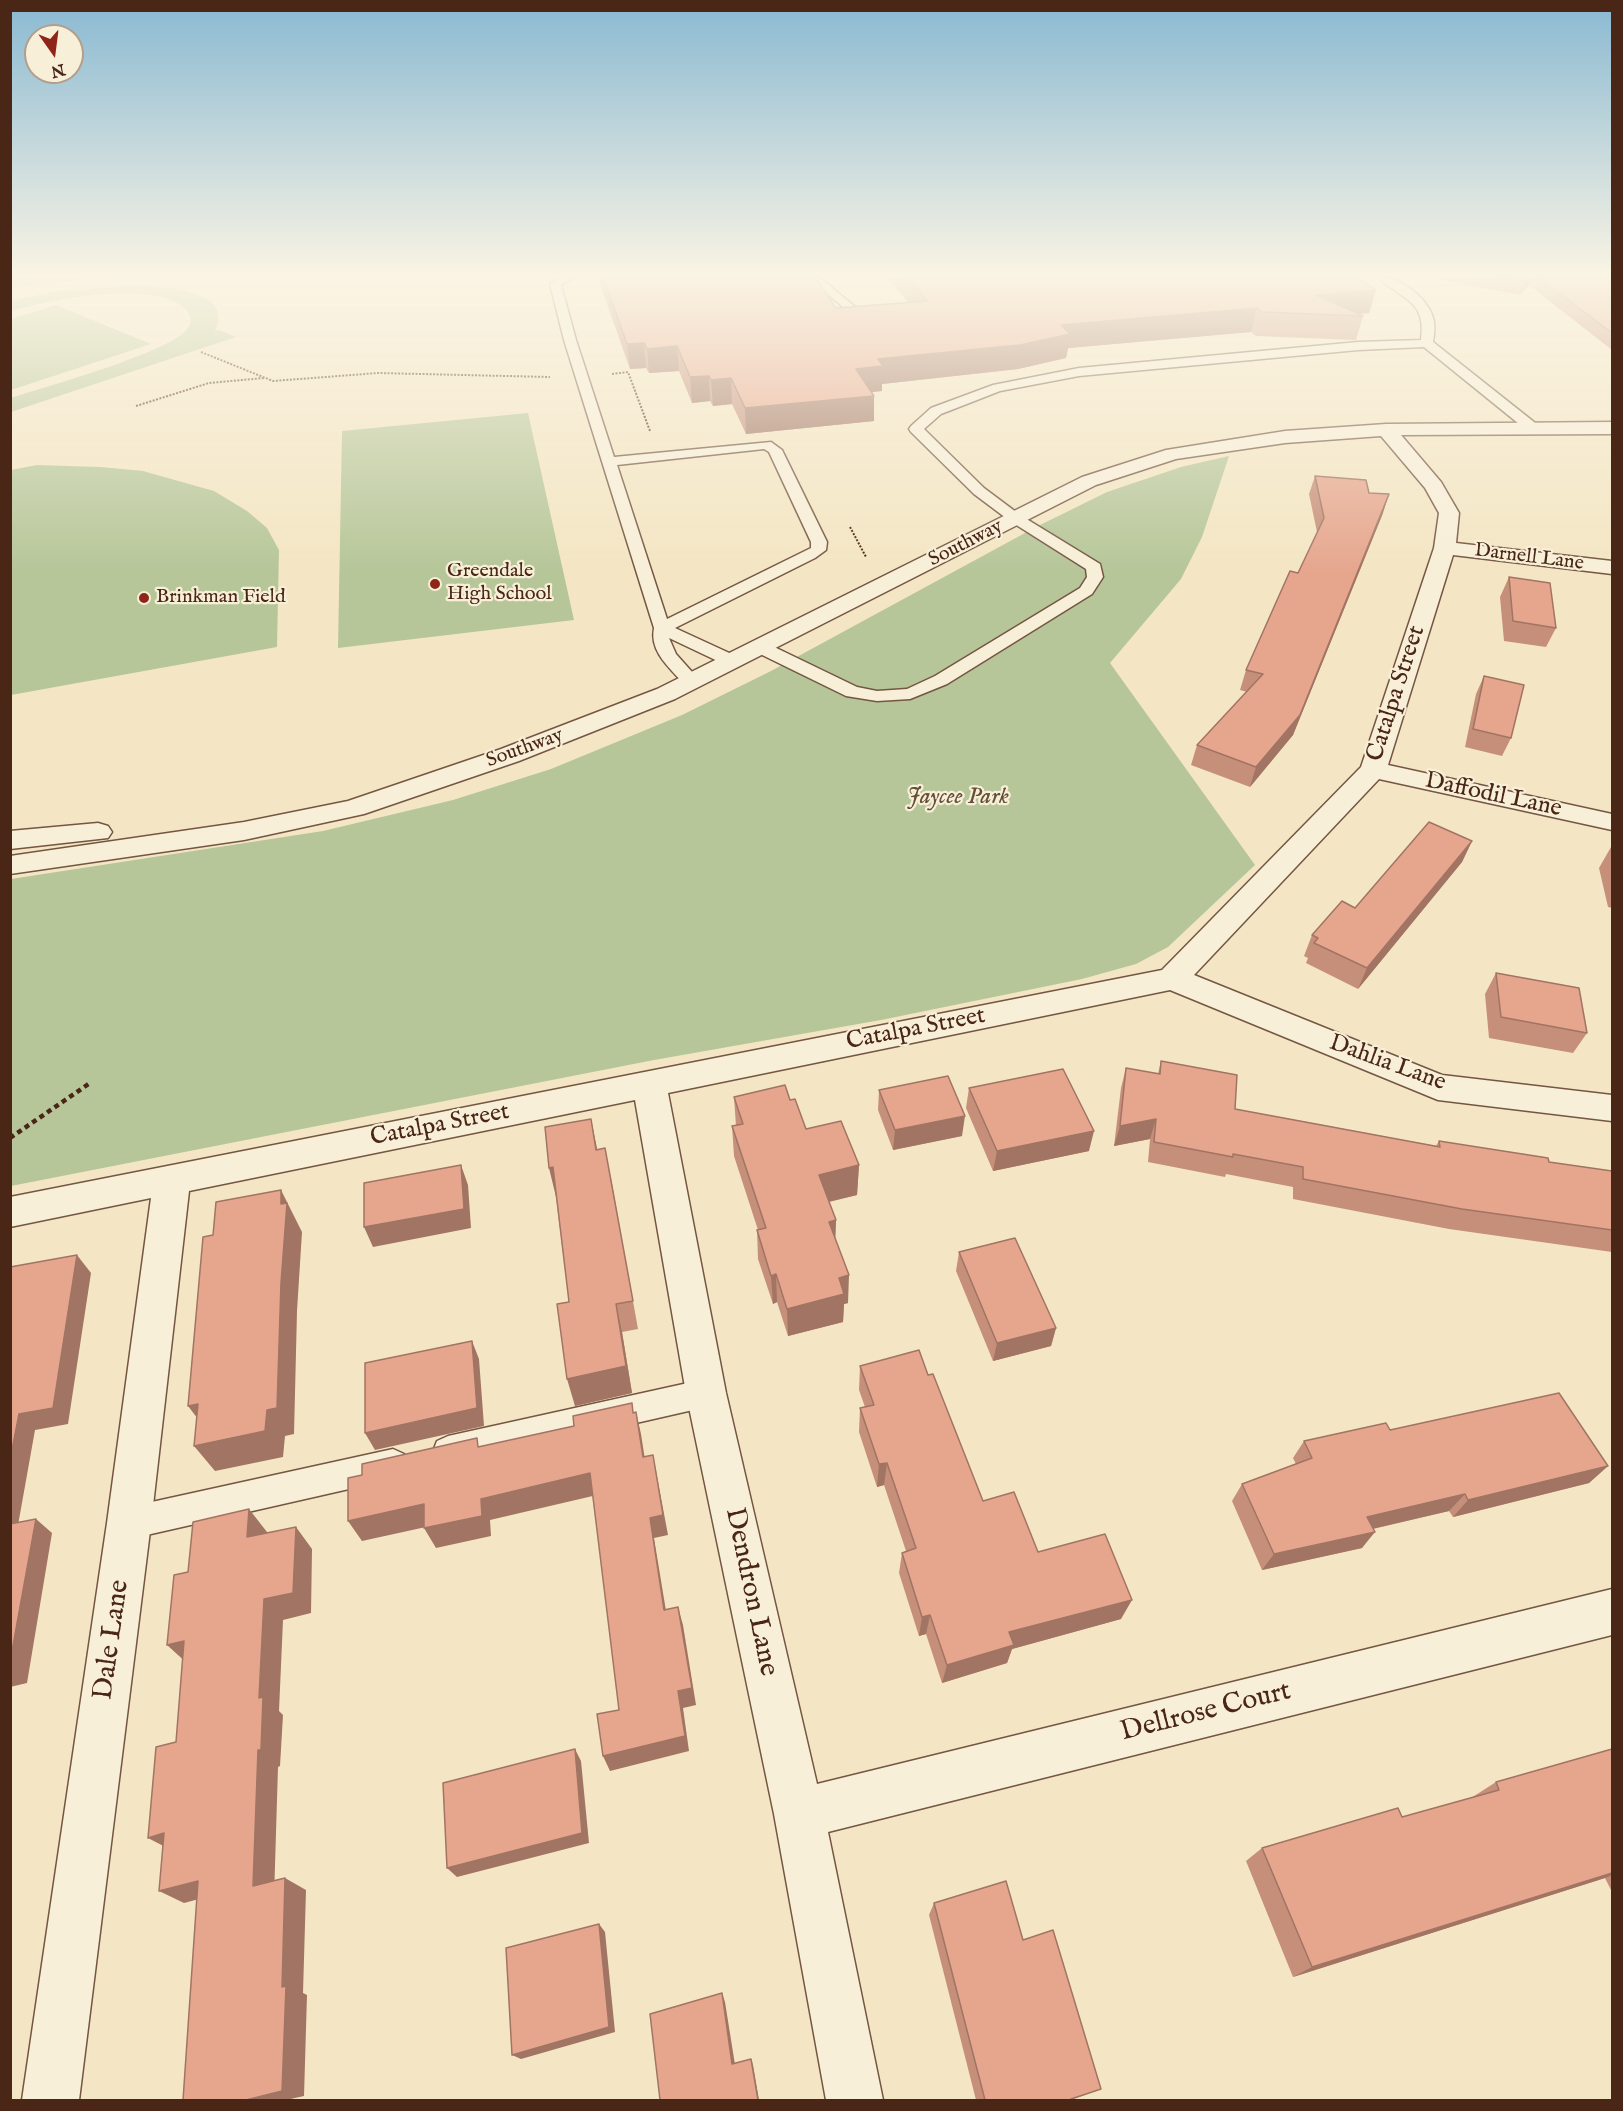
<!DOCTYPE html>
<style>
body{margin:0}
#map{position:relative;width:1623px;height:2111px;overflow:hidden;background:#f4e6c4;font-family:"IM FELL English",serif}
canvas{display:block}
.frame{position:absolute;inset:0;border:12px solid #492616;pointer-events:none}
.north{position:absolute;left:24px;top:24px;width:60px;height:60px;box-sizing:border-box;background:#f8efd9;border:2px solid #b29f8b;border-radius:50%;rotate:166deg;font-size:16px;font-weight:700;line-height:24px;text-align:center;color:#492616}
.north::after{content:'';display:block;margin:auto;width:21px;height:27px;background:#8f2418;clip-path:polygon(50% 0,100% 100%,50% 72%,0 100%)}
</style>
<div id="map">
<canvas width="1623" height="2111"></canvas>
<div class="frame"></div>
<div class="north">N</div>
</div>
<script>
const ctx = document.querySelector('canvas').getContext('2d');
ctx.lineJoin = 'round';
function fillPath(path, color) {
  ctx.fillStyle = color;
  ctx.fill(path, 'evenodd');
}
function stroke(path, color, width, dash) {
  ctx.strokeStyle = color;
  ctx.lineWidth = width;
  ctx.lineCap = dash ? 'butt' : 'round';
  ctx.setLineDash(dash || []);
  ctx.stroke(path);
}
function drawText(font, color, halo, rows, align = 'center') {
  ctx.font = font + ' "IM FELL English",serif';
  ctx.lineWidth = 4.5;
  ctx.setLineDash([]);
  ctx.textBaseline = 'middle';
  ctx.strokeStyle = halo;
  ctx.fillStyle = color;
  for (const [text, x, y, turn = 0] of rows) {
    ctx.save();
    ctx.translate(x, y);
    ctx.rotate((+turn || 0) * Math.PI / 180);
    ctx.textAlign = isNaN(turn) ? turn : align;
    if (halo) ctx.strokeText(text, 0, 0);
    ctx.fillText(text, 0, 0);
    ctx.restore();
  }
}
const green = new Path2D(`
 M 10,277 L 106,277 L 11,288 Z
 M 136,285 C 162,287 236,289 215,331 L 219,330 L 236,337 L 11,412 L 11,398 C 44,387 172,352 188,328 C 193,321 191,314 184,308 C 150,279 50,300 11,311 L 11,301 L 58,291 Z
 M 56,305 L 151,344 L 11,390 L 11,319 Z
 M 528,413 L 574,620 L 338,648 L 342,431 Z
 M 1229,456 L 1202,537 L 1181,579 L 1110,663 L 1255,865 L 1168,947 L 1136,964 L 1082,979 L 881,1020 L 654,1060 L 11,1186 L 11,879 L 323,831 L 453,800 L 551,769 L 682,715 L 771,671 L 1036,527 L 1107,492 L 1181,467 Z
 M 37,465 L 101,467 L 143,471 L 214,491 L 247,511 L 267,528 L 279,550 L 277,647 L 11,695 L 11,470 Z`);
const pathFar1 = new Path2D(`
 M 201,352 L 273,381 L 378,373 L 550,377
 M 612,374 L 628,372 L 650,431
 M 136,406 L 209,383 L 264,378
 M 850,527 L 866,557`);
const path = new Path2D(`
 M 10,1138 L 90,1083`);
const lane = new Path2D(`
 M 562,277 L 575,277 L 561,285 L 576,340 L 614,457 L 771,442 L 782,450 L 827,542 L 826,550 L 815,558 L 675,628 L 738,657 L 741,661 L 738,665 L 726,665 L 669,638 L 676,654 L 701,682 L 698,686 L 686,686 C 671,669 649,652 654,628 L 564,340 L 550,284 ZM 764,449 L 769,452 L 811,542 L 811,548 L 667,619 L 617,465 Z
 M 808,277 L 819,277 L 860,311 L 858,313 L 850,313 Z
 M 1378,277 C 1399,275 1431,300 1434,322 C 1435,329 1434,336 1433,342 L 1539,426 L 1541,429 L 1539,432 L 1529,432 L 1424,347 L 1358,350 L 1079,376 L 1000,391 L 941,414 L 924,429 L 984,488 L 1020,515 L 1100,564 L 1103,577 L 1092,594 L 947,684 L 910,699 L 877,701 L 846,696 L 754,651 L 751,647 L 754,643 L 766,643 L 857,687 L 877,691 L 907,689 L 935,676 L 1080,588 L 1087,577 L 1086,569 L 1010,521 L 974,494 L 911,432 L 909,429 L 911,426 L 931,408 L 993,385 L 1079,368 L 1358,342 L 1421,340 C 1427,299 1401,300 1378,277 Z
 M 706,1379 L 717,1383 L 721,1393 L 717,1403 L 706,1407 L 448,1466 L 437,1461 L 433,1451 L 437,1441 L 448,1436 Z
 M 393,1449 L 404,1454 L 408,1464 L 404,1474 L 393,1479 L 129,1539 L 118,1534 L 113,1523 L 118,1512 L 129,1507 Z`);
const street = new Path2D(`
 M 1612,422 L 1612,434 L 1401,435 L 1441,482 L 1459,513 L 1456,543 L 1612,561 L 1612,574 L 1453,555 L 1388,765 L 1612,814 L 1612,830 L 1379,779 L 1194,975 L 1442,1075 L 1612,1095 L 1612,1121 L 1438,1100 L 1170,990 L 668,1093 L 726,1393 L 817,1784 L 1612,1589 L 1612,1635 L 828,1832 L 883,2100 L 826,2100 L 774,1814 L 686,1393 L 635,1100 L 189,1191 L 151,1523 L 79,2100 L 22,2100 L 107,1523 L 151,1198 L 10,1227 L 10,1197 L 1162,970 L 1361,767 L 1434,548 L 1439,513 L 1425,488 L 1381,436 L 1285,443 L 1176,459 L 1096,485 L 675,699 L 519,761 L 364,814 L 244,840 L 10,874 L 10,856 L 244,822 L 348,801 L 501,749 L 657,689 L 1082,477 L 1166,450 L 1285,431 L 1386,424 Z
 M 98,823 L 108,826 L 112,832 L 108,838 L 10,849 L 10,831 Z`);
const wall = new Path2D(`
 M 599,277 L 805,277 L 836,308 L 908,302 L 887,277 L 1356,277 L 1376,290 L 1369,313 L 1359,314 L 1363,316 L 1356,340 L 1256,336 L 1251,332 L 1068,348 L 1066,358 L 1018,369 L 882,384 L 882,391 L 872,392 L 874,421 L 746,434 L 732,404 L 713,406 L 710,401 L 692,403 L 679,371 L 649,373 L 646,368 L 630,369 L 600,284 Z
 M 1427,277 L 1612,277 L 1612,350 L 1529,285 L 1520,295 Z
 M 1315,476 L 1369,493 L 1383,513 L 1293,735 L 1250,787 L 1191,765 L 1197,745 L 1247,692 L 1240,690 L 1246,670 L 1298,573 L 1317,532 L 1309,494 Z
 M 1509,577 L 1556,628 L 1546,647 L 1504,641 L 1500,597 Z
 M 1484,676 L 1511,738 L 1502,756 L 1465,747 L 1476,694 Z
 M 1472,841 L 1462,862 L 1358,989 L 1306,963 L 1308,958 L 1304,956 L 1312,935 L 1355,908 Z
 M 1611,847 L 1612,847 L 1612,908 L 1608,907 L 1599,868 Z
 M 1496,973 L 1587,1033 L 1573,1053 L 1489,1038 L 1485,994 Z
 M 1161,1061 L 1235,1109 L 1436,1146 L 1439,1141 L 1549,1162 L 1612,1171 L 1612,1252 L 1449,1229 L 1293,1199 L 1293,1187 L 1226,1174 L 1225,1177 L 1148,1162 L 1150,1139 L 1114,1146 L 1121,1088 L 1126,1068 L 1158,1074 Z
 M 969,1088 L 1089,1151 L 993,1171 L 966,1108 Z
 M 879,1090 L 962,1136 L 893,1150 L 878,1110 Z
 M 734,1097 L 790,1100 L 806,1129 L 859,1165 L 857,1195 L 829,1202 L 836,1220 L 835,1238 L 848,1303 L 844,1304 L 843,1322 L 788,1336 L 777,1302 L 773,1304 L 758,1259 L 757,1230 L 758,1230 L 734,1156 L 732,1126 L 736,1126 Z
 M 597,1150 L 611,1178 L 638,1329 L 622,1332 L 632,1393 L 575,1406 L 569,1302 L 556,1197 Z
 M 959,1252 L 1056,1328 L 1051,1346 L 993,1361 L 956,1271 Z
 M 860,1366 L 928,1375 L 983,1501 L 1038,1552 L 1121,1619 L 1012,1649 L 1007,1663 L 942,1683 L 926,1634 L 919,1636 L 899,1573 L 902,1553 L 906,1551 L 884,1485 L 877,1487 L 859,1432 L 860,1408 L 865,1407 L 859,1390 Z
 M 1390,1430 L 1608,1466 L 1589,1483 L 1453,1517 L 1449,1511 L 1373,1529 L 1362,1548 L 1262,1570 L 1232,1501 L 1242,1484 L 1296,1464 L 1293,1458 L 1304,1441 Z
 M 1612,1749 L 1612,1892 L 1605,1878 L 1293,1977 L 1246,1861 L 1262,1848 L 1402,1817 L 1471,1798 L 1496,1782 Z
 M 934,1903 L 1023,1940 L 1101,2089 L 1071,2100 L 976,2100 L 929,1915 Z`);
const shadedWall = new Path2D(`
 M 1530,277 L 1532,277 L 1529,285 L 1520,295 L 1525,282 Z
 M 1376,290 L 1369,313 L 1345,315 L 1316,295 Z
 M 1257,308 L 1251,332 L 1068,348 L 1066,358 L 1018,369 L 882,384 L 882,391 L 856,394 L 856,369 L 878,359 L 1061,325 Z
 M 644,343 L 646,368 L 630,369 L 627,344 Z
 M 677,346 L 679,371 L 649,373 L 647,349 Z
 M 709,376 L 710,401 L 692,403 L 690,377 Z
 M 731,378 L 732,404 L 713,406 L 711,380 Z
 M 874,396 L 874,421 L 746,434 L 745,408 Z
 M 1389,494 L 1383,513 L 1293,735 L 1250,787 L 1256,767 Z
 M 1472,841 L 1462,862 L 1358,989 L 1367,968 Z
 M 965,1116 L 962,1136 L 893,1150 L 895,1130 Z
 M 591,1119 L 597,1148 L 602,1179 L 596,1150 Z
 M 1156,1119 L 1150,1139 L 1114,1146 L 1120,1126 Z
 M 1094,1131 L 1089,1151 L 993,1171 L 997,1151 Z
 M 461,1165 L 468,1185 L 471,1228 L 373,1247 L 364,1227 Z
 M 859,1165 L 857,1195 L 819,1204 L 819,1175 Z
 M 553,1167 L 560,1196 L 556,1197 L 549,1168 Z
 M 281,1190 L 302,1232 L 297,1311 L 294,1434 L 285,1436 L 283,1457 L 215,1471 L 194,1446 L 281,1204 Z
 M 836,1220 L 835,1249 L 829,1222 Z
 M 77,1255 L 91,1273 L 68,1424 L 35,1430 L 15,1542 L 10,1538 L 10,1460 L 19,1414 Z
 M 776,1274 L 777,1302 L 773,1304 L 771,1276 Z
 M 849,1275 L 848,1303 L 844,1304 L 843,1322 L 788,1336 L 787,1309 L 839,1278 Z
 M 616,1304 L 622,1332 L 632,1393 L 575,1406 L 567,1379 Z
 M 1056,1328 L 1051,1346 L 993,1361 L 997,1343 Z
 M 472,1341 L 479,1359 L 484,1426 L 375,1450 L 365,1433 Z
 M 198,1404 L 208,1432 L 188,1406 Z
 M 636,1412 L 641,1434 L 648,1479 L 643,1457 Z
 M 653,1455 L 668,1535 L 654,1538 L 669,1629 L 664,1610 L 650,1518 Z
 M 887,1463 L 884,1485 L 877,1487 L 879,1464 Z
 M 1608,1466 L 1589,1483 L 1453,1517 L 1468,1500 Z
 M 590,1473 L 597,1495 L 490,1520 L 491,1536 L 436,1548 L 424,1528 L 481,1499 Z
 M 1465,1494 L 1449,1511 L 1354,1533 L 1367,1517 Z
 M 424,1504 L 435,1525 L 362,1541 L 348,1521 Z
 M 249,1509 L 267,1532 L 266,1559 L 247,1537 Z
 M 36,1519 L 52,1533 L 27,1683 L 10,1687 L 10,1662 Z
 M 296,1527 L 312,1549 L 311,1613 L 283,1620 L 279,1711 L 283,1715 L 280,1766 L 278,1767 L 274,1898 L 253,1886 L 259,1698 L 264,1599 Z
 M 1375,1532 L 1362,1548 L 1262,1570 L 1274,1554 Z
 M 1132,1600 L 1121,1619 L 1012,1649 L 1007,1663 L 942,1683 L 947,1665 L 1009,1632 Z
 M 678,1607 L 683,1625 L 696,1705 L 683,1708 L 689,1751 L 610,1771 L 603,1756 Z
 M 930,1615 L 926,1634 L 919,1636 L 922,1617 Z
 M 184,1641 L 189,1665 L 167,1645 Z
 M 575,1749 L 581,1761 L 589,1843 L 457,1877 L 447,1868 Z
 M 164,1833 L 173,1851 L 148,1838 Z
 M 1612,1873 L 1612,1875 L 1605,1878 L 1293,1977 L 1312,1967 Z
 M 285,1878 L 306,1890 L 303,1993 L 307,1995 L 304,2096 L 286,2100 L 246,2100 L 282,1987 Z
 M 198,1881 L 222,1893 L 184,1903 L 159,1891 Z
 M 599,1924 L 605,1932 L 615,2032 L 521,2059 L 512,2055 Z
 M 722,1993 L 725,2002 L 736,2071 L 732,2064 Z
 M 751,2059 L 753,2065 L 759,2100 L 758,2100 Z`);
const building = new Path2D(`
 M 603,277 L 815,277 L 836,308 L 927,301 L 907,277 L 1356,277 L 1376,290 L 1316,295 L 1363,316 L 1262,312 L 1257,308 L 1061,325 L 1070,334 L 1020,345 L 878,359 L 883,366 L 856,369 L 874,396 L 745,408 L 731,378 L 711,380 L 709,376 L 690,377 L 677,346 L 647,349 L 644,343 L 627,344 Z
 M 1494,277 L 1530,277 L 1525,282 Z
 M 1538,277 L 1612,277 L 1612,333 Z
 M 1315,476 L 1366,480 L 1369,493 L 1389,494 L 1300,715 L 1256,767 L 1197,745 L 1263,674 L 1246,670 L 1290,571 L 1298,573 L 1324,518 Z
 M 1509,577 L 1550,583 L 1556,628 L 1513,621 Z
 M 1484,676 L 1524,685 L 1511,738 L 1473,729 Z
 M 1429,822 L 1472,841 L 1367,968 L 1314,943 L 1318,938 L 1312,935 L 1342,901 L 1355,908 Z
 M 1496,973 L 1579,988 L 1587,1033 L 1501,1017 Z
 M 1161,1061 L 1237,1075 L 1235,1109 L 1440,1147 L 1439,1141 L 1548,1158 L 1549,1162 L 1612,1171 L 1612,1230 L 1462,1209 L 1303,1179 L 1303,1167 L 1233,1154 L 1233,1157 L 1154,1142 L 1156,1119 L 1120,1126 L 1126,1068 L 1160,1074 Z
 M 1063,1069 L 1094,1131 L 997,1151 L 969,1088 Z
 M 948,1076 L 965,1116 L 895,1130 L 879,1090 Z
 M 785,1085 L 790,1100 L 795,1099 L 806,1129 L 841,1121 L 859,1165 L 819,1175 L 836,1220 L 829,1222 L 849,1275 L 839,1278 L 844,1294 L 787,1309 L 776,1274 L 771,1276 L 757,1230 L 766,1228 L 732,1126 L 743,1124 L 734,1097 Z
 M 591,1119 L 596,1150 L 605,1148 L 633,1301 L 616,1304 L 626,1366 L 567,1379 L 557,1304 L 569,1302 L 553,1167 L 549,1168 L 545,1127 Z
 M 461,1165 L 464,1209 L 364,1227 L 364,1183 Z
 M 281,1190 L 281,1204 L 287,1203 L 281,1283 L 277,1408 L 267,1410 L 265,1431 L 194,1446 L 198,1404 L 188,1406 L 203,1237 L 213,1235 L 216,1202 Z
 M 1015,1238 L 1056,1328 L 997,1343 L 959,1252 Z
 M 77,1255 L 53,1408 L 19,1414 L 10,1460 L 10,1267 Z
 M 472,1341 L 477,1408 L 365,1433 L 365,1363 Z
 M 919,1350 L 928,1375 L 933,1374 L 983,1501 L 1014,1492 L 1038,1552 L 1105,1534 L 1132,1600 L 1009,1632 L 1014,1645 L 947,1665 L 930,1615 L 922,1617 L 902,1553 L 916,1548 L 887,1463 L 879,1464 L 860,1408 L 874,1405 L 860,1366 Z
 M 1559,1393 L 1608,1466 L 1468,1500 L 1465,1494 L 1367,1517 L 1375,1532 L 1274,1554 L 1242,1484 L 1312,1458 L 1304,1441 L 1386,1423 L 1390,1430 Z
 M 632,1403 L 633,1413 L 636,1412 L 643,1457 L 653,1455 L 663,1515 L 650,1518 L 664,1610 L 678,1607 L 692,1688 L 678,1691 L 685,1736 L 603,1756 L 597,1714 L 619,1710 L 590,1473 L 481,1499 L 482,1516 L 424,1528 L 424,1504 L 348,1521 L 348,1478 L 362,1475 L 362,1464 L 477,1438 L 478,1447 L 574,1426 L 573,1416 Z
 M 249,1509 L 247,1537 L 296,1527 L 293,1593 L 264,1599 L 259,1698 L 263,1697 L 261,1750 L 258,1750 L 253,1886 L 285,1878 L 282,1987 L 286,1986 L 282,2091 L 246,2100 L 183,2100 L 198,1881 L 159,1891 L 164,1833 L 148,1838 L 156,1747 L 176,1742 L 184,1641 L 167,1645 L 174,1575 L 188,1572 L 193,1522 Z
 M 36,1519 L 10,1662 L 10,1524 Z
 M 575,1749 L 582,1833 L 447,1868 L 443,1783 Z
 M 1612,1749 L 1612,1873 L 1312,1967 L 1262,1848 L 1398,1808 L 1402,1817 L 1499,1790 L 1496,1782 Z
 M 1006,1881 L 1023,1940 L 1053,1930 L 1101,2089 L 1071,2099 L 1071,2100 L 985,2100 L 934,1903 Z
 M 599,1924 L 609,2027 L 512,2055 L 506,1948 Z
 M 722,1993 L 732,2064 L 751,2059 L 758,2100 L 660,2100 L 650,2014 Z`);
const markers = [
 [435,584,6,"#8f2418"],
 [144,598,6,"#8f2418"]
];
const farStreetnames = [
 ["Southway",966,544,-27],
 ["Darnell Lane",1529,558,7],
 ["Southway",525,749,-20]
];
const farPoinames = [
 ["Greendale",447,572],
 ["High School",447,595],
 ["Brinkman Field",156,598]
];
const streetNames = [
 ["Catalpa Street",1397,694,-72],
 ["Daffodil Lane",1493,796,12],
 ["Catalpa Street",916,1030,-11],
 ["Dahlia Lane",1387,1064,20],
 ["Catalpa Street",440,1126,-11]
];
const parkNames = [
 ["Jaycee Park",958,798]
];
const nearStreetnames = [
 ["Dendron Lane",750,1592,78],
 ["Dale Lane",113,1640,-82],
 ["Dellrose Court",1206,1713,-14]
];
fillPath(green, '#b6c699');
stroke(lane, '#745642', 3);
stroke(street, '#745642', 3);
stroke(pathFar1, '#492616', 2, [2, 1.5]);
stroke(path, '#492616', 4.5, [5, 4]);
fillPath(lane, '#f8efd9');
fillPath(street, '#f8efd9');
fillPath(wall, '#c68f7a');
fillPath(shadedWall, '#a17463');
fillPath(building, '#e6a68e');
stroke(building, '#a17463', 1.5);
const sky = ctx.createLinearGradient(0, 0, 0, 572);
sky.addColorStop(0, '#89b9d2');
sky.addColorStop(0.48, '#faf4e4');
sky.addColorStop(1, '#faf4e400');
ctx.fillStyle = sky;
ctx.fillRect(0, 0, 1623, 572);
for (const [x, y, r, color] of markers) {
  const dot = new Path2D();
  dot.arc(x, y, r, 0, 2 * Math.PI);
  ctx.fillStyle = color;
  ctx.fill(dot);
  stroke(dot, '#f8efd9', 2);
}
drawText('20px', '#492616', '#f8efd9', farStreetnames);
drawText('20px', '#492616', '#f8efd9', farPoinames, 'left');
drawText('24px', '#492616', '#f8efd9', streetNames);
drawText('italic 24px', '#644e37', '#f8efd9', parkNames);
drawText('28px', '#492616', '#f8efd9', nearStreetnames);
</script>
